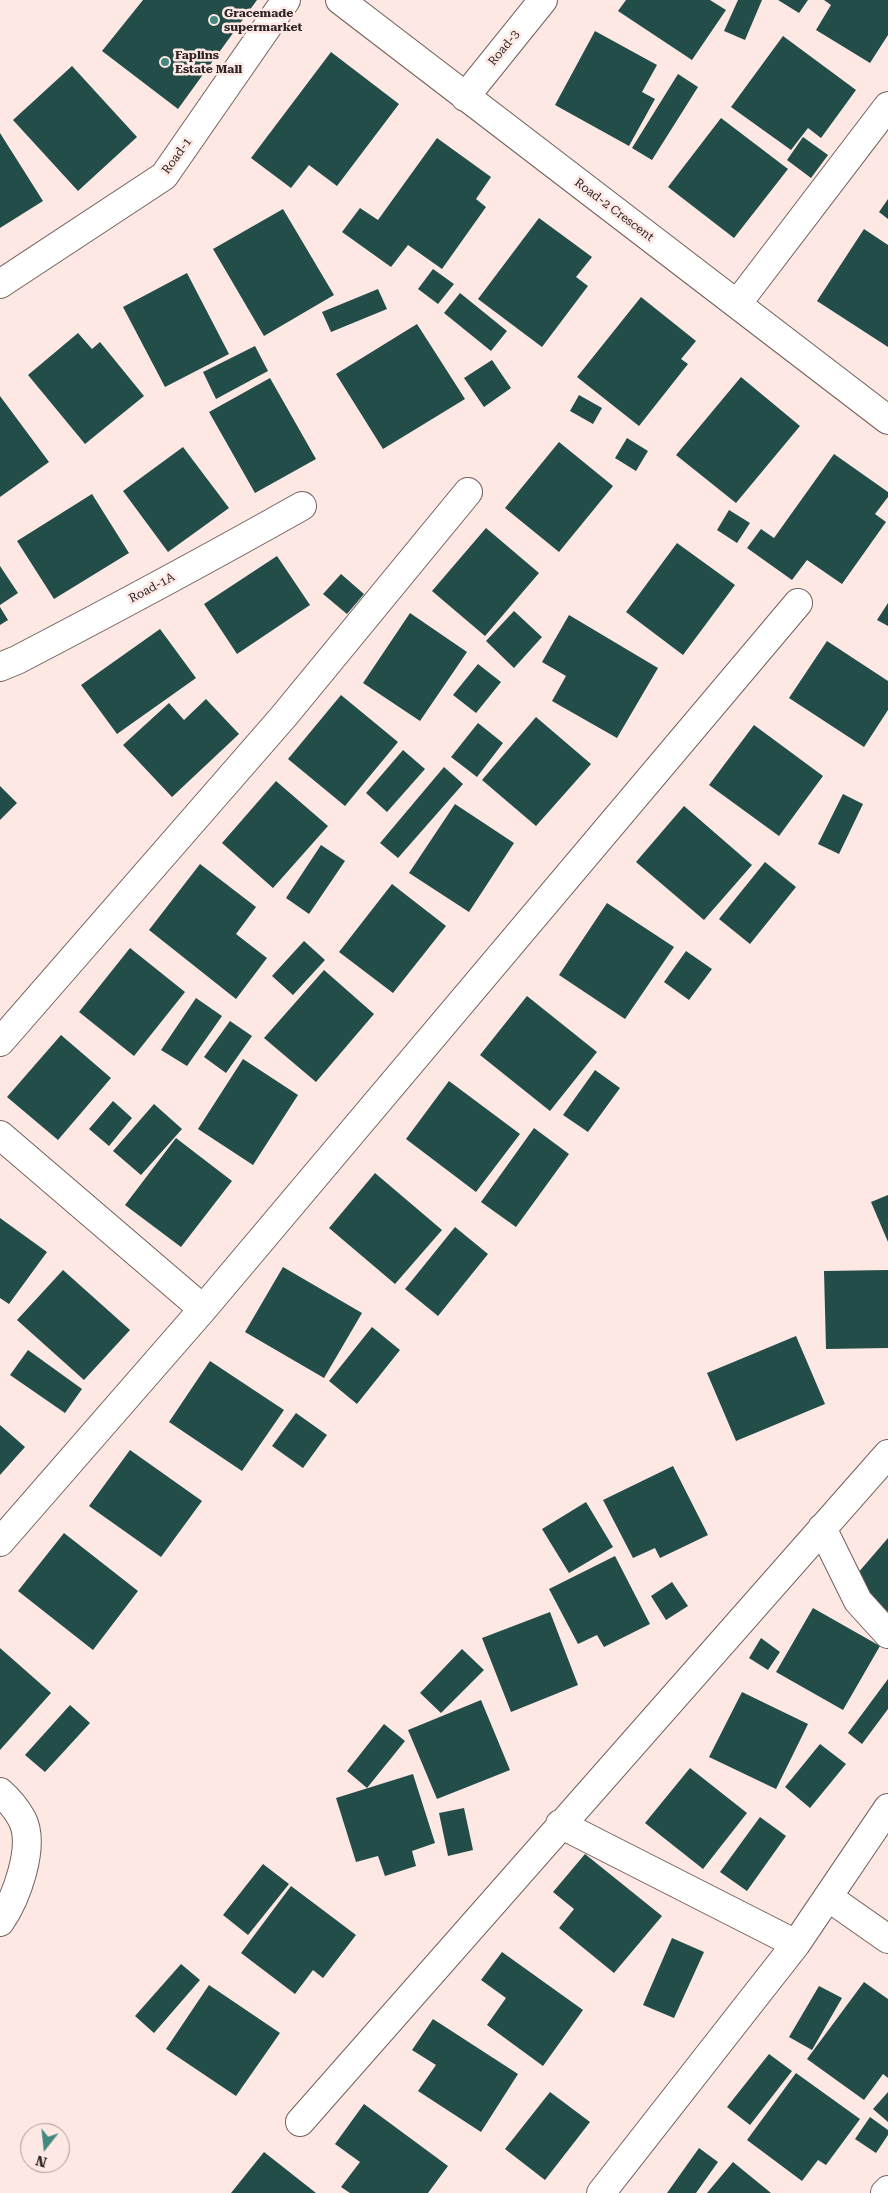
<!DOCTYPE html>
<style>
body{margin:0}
#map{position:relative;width:888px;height:2193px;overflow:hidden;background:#fee8e3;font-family:"Roboto Serif",serif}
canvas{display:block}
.north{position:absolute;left:20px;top:2123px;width:50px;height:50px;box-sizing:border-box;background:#fee8e3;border:1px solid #aa9a96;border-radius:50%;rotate:196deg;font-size:14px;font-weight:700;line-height:20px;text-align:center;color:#2d2523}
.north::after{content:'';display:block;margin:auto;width:18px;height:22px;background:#438982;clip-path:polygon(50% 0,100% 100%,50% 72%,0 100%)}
</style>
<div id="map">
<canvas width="888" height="2193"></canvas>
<div class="north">N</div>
</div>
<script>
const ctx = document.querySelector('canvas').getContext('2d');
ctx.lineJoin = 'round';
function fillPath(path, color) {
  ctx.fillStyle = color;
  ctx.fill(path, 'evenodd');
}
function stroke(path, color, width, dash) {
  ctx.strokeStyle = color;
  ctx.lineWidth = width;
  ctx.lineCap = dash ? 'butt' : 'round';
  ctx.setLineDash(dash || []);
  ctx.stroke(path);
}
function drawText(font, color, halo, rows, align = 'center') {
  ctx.font = font + ' "Roboto Serif",serif';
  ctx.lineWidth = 5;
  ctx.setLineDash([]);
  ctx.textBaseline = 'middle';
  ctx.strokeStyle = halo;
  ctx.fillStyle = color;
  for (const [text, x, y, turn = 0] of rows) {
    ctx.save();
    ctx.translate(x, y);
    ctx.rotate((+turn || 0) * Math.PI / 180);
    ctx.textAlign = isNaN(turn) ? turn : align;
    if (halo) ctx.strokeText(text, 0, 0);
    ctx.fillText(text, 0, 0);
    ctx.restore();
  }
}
const building = new Path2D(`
 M 143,0 L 257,0 L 178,109 L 102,51 Z
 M 626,0 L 710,0 L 726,10 L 692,60 L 618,11 Z
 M 738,0 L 762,0 L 745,40 L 724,31 Z
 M 778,0 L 808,0 L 799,13 Z
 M 824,0 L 888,0 L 888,35 L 870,63 L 816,30 L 831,5 Z
 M 595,31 L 657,65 L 642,92 L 655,99 L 629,146 L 555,105 Z
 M 783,36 L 856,90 L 821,138 L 808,128 L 791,150 L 731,107 Z
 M 331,52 L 399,104 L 337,186 L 309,165 L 291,188 L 251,158 Z
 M 72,66 L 137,137 L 78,191 L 13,120 Z
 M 678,74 L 698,87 L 652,160 L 632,148 Z
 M 721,118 L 788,169 L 734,238 L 668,187 Z
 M 0,133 L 43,201 L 0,228 Z
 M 803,137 L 828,155 L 811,178 L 787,160 Z
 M 437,138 L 491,177 L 476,199 L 486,207 L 442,269 L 408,245 L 391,267 L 342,232 L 360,208 L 378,220 Z
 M 888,199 L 888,219 L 879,212 Z
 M 283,209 L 334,295 L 264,336 L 213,249 Z
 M 539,218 L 592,257 L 576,277 L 588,286 L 542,347 L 478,299 Z
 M 864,229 L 888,245 L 888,347 L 817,301 Z
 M 433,269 L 454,284 L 438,304 L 418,289 Z
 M 187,273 L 229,354 L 165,387 L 123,307 Z
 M 378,289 L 387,309 L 331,332 L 322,312 Z
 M 460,293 L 507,331 L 491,351 L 444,313 Z
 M 641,297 L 696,341 L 681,359 L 688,364 L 639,426 L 577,377 Z
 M 417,324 L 465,399 L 383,449 L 336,374 Z
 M 78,333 L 92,349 L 100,342 L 144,396 L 85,444 L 28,375 Z
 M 255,346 L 268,371 L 216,399 L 203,372 Z
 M 492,360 L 511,388 L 484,407 L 464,378 Z
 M 741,377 L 800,426 L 736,503 L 676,455 Z
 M 270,378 L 316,459 L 255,493 L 209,412 Z
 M 579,395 L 602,408 L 593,424 L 570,411 Z
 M 0,396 L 49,462 L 0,497 Z
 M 627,438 L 648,451 L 636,471 L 615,458 Z
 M 559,442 L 613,486 L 559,552 L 505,508 Z
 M 183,447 L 229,508 L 168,552 L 123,491 Z
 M 834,454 L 888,492 L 888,497 L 875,514 L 886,522 L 842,584 L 807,560 L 792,580 L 747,548 L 761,529 L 774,538 Z
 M 92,494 L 129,553 L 54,599 L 17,541 Z
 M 729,510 L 750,523 L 737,543 L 717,530 Z
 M 486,528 L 539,573 L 485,636 L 432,591 Z
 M 677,543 L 735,585 L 683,655 L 626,612 Z
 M 277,556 L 310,605 L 237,654 L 204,604 Z
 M 0,566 L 18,593 L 0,605 Z
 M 341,574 L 364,594 L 347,614 L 323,594 Z
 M 888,603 L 888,626 L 877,620 Z
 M 0,607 L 8,620 L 0,625 Z
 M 514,611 L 542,637 L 514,668 L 486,641 Z
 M 410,613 L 467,652 L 420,721 L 363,683 Z
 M 569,615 L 658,668 L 617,738 L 552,701 L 566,676 L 542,662 Z
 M 160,629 L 196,678 L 117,734 L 81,685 Z
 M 827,641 L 888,681 L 888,710 L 864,747 L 789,698 Z
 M 478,664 L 501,682 L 476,713 L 453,695 Z
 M 341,695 L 398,742 L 345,806 L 288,759 Z
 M 206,699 L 239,734 L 172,797 L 123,745 L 169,703 L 184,720 Z
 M 536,717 L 591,764 L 536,826 L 482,780 Z
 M 478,723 L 503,743 L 477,777 L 451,757 Z
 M 754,725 L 823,776 L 779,836 L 709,785 Z
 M 403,750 L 425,769 L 387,812 L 366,793 Z
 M 444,767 L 463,784 L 398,858 L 380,843 Z
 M 276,781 L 328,826 L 273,888 L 222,843 Z
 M 0,786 L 17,803 L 0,820 Z
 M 843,794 L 863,804 L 839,854 L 818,844 Z
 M 455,804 L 514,843 L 469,912 L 409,873 Z
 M 684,806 L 752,865 L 704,920 L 636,862 Z
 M 321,845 L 345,861 L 309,914 L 286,898 Z
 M 765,862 L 796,887 L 750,944 L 719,919 Z
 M 200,864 L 256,907 L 236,934 L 267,958 L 236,999 L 149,930 Z
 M 392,884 L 446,926 L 393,993 L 339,952 Z
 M 607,903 L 674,947 L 625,1019 L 559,975 Z
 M 304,941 L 325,960 L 293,995 L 272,976 Z
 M 130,948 L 185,992 L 134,1056 L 79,1012 Z
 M 686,951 L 712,969 L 689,1000 L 664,982 Z
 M 324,970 L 374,1014 L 316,1082 L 264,1038 Z
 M 527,996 L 597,1052 L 550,1111 L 480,1055 Z
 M 196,998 L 222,1016 L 187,1066 L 161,1050 Z
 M 230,1021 L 252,1036 L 226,1073 L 204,1057 Z
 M 61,1035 L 111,1078 L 58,1140 L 7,1097 Z
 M 243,1059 L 298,1095 L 253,1165 L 198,1129 Z
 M 595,1070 L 620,1088 L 588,1132 L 563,1115 Z
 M 449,1081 L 520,1134 L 476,1192 L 406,1139 Z
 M 113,1101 L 132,1118 L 109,1146 L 89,1129 Z
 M 154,1104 L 182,1129 L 141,1175 L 113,1151 Z
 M 534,1128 L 569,1154 L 516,1227 L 481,1202 Z
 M 176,1138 L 232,1181 L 181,1247 L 125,1205 Z
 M 375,1173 L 442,1230 L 395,1284 L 329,1228 Z
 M 888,1195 L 888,1242 L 871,1202 Z
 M 0,1218 L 47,1252 L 9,1304 L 0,1298 Z
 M 455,1227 L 488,1254 L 438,1316 L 405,1289 Z
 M 283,1267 L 362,1313 L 324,1378 L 245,1332 Z
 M 63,1270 L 130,1330 L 84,1380 L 17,1320 Z
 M 888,1270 L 888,1348 L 826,1349 L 824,1271 Z
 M 372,1327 L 400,1350 L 357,1404 L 329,1381 Z
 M 796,1336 L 825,1404 L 736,1441 L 707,1373 Z
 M 28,1350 L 82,1389 L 65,1413 L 10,1375 Z
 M 210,1361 L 284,1410 L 242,1471 L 169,1422 Z
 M 296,1413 L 327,1435 L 303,1468 L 272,1446 Z
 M 0,1425 L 25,1447 L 0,1475 Z
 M 130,1450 L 202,1501 L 161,1557 L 89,1506 Z
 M 673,1466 L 708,1535 L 660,1558 L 655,1548 L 633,1558 L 603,1500 Z
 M 586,1502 L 613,1547 L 569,1573 L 542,1529 Z
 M 64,1533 L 138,1591 L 93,1650 L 18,1591 Z
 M 888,1538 L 888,1612 L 851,1581 Z
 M 615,1556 L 650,1624 L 604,1647 L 597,1635 L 578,1644 L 549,1589 Z
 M 672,1582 L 688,1606 L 666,1620 L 651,1596 Z
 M 813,1608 L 880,1646 L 843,1710 L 776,1672 Z
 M 550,1612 L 578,1685 L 511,1712 L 482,1638 Z
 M 761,1638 L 780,1652 L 768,1670 L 749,1658 Z
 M 0,1648 L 51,1693 L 0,1750 Z
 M 462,1649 L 484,1670 L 441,1713 L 420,1693 Z
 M 888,1679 L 888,1709 L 862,1744 L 848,1733 Z
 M 742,1692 L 808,1724 L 776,1789 L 709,1757 Z
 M 481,1700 L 510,1770 L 437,1799 L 408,1730 Z
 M 70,1705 L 90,1723 L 45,1772 L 25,1755 Z
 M 384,1724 L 405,1741 L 367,1788 L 347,1771 Z
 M 820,1744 L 846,1764 L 810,1808 L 785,1787 Z
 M 690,1768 L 747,1813 L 703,1869 L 645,1823 Z
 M 413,1774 L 435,1843 L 412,1851 L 416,1866 L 385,1876 L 378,1856 L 356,1862 L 336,1798 Z
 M 464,1808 L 473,1850 L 448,1856 L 439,1813 Z
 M 760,1817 L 786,1836 L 747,1891 L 720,1872 Z
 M 585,1854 L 662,1916 L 614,1973 L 559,1928 L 574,1909 L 553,1892 Z
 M 263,1864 L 289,1884 L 248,1935 L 223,1915 Z
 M 291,1886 L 356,1935 L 323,1978 L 313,1970 L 295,1994 L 241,1953 Z
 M 672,1938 L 704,1952 L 674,2018 L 643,2005 Z
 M 502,1952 L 583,2010 L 543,2066 L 487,2025 L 506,1998 L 481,1980 Z
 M 181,1964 L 200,1980 L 154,2033 L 135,2016 Z
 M 864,1982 L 888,1999 L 888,2078 L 883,2074 L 864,2100 L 807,2059 Z
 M 209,1985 L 280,2033 L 236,2096 L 166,2049 Z
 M 819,1986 L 842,1998 L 812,2050 L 789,2037 Z
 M 433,2019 L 518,2074 L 481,2132 L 418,2091 L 436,2065 L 412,2050 Z
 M 769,2054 L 792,2071 L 750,2125 L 727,2107 Z
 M 796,2073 L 860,2119 L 826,2165 L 818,2160 L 802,2181 L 747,2140 Z
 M 550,2092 L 590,2122 L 545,2180 L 505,2149 Z
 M 888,2092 L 888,2122 L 873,2109 Z
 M 364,2104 L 448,2166 L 428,2193 L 350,2193 L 341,2187 L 360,2162 L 335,2144 Z
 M 870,2117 L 888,2130 L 888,2135 L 876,2153 L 855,2139 Z
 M 699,2148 L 718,2162 L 696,2193 L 667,2193 Z
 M 264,2152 L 316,2193 L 231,2193 Z
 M 733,2162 L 771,2193 L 707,2193 Z`);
const minor = new Path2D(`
 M 340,0 L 888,420
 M 465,97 L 543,0
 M 0,284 L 164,176 L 286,0
 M 737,304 L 888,106
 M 0,667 L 17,660 C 113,610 208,559 302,506
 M 0,1042 L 284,716 L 468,492
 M 0,1135 L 203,1309
 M 822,1528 L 858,1601 L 888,1634
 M 0,1542 L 203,1309 L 798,603
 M 0,1792 C 8,1799 17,1810 22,1819 C 36,1846 16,1899 0,1922
 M 560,1824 L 796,1944
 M 828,1897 L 888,1939
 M 300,2122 L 888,1454
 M 601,2193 L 796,1944 L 888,1808
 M 885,2193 L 888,2190`);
const markers = [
 [214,20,5,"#438982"],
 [165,62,5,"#438982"]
];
const poiNames = [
 ["Gracemade",224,13],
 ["supermarket",224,27],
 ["Faplins",175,55],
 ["Estate Mall",175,69]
];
const streetNames = [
 ["Road-3",504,48,-51],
 ["Road-1",177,156,-54],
 ["Road-2 Crescent",614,210,37],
 ["Road-1A",152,588,-28]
];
fillPath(building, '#234d49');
stroke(minor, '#73615c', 30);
stroke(minor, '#fff', 28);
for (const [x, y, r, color] of markers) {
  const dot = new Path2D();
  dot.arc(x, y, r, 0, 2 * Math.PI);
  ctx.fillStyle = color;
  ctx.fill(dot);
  stroke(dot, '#fee8e3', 2);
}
drawText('bold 12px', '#2d2523', '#fee8e3', poiNames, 'left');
drawText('12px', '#2d2523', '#fee8e3', streetNames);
</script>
